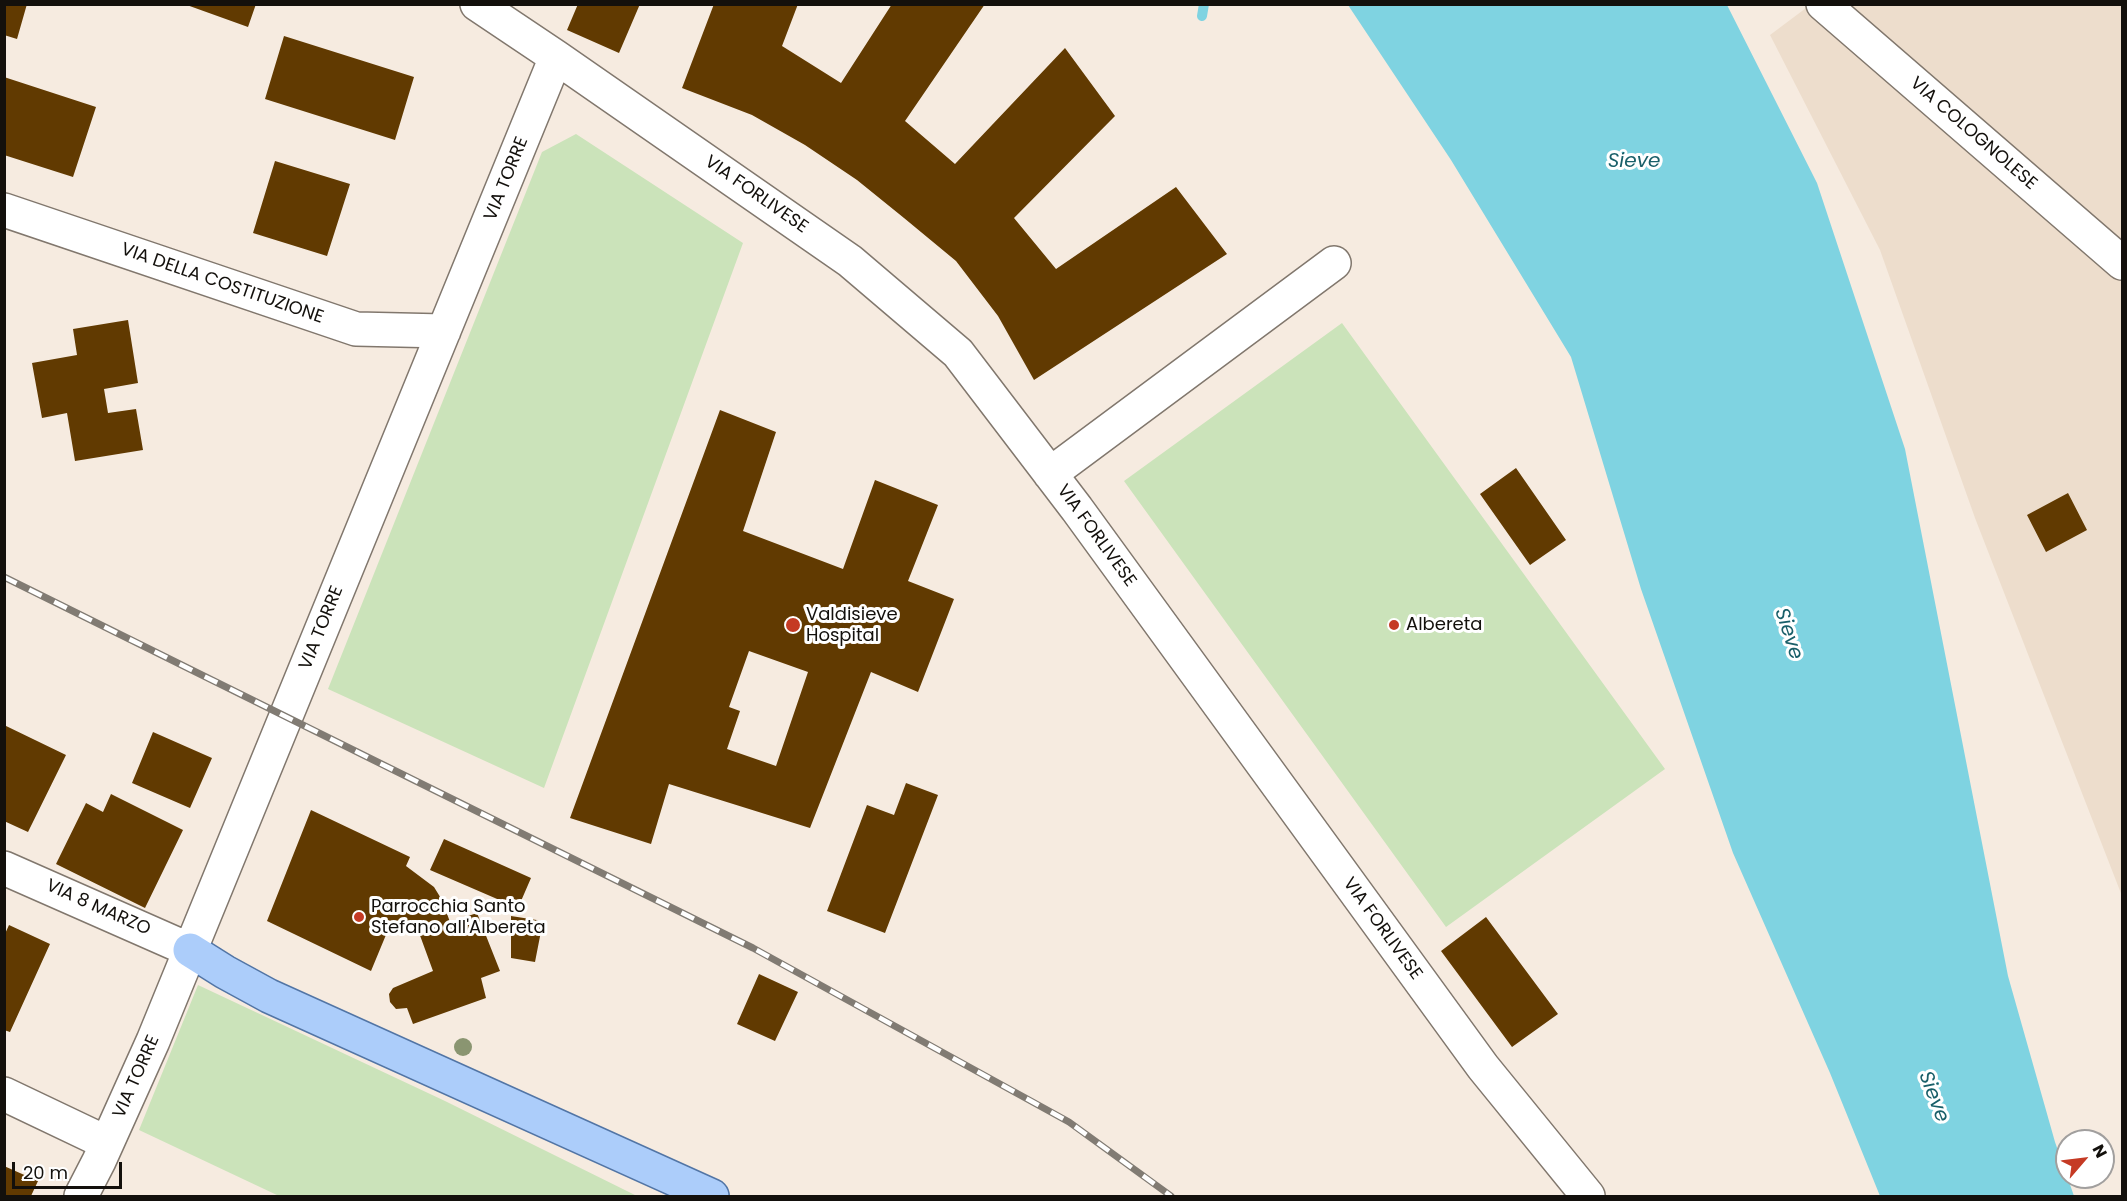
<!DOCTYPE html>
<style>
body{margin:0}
#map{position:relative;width:2127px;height:1201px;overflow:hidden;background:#f6ebe0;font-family:Poppins,sans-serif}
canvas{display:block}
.frame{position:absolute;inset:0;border:6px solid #13100c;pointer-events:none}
.north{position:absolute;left:2055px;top:1129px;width:60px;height:60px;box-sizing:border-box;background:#fff;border:2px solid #a19f9e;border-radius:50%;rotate:62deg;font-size:16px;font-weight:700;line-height:24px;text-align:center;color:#13100c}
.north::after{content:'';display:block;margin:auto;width:21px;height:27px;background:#c53a24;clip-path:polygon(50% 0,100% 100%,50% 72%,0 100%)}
.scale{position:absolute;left:12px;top:1162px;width:110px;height:27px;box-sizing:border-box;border:3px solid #13100c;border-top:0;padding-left:8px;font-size:18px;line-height:21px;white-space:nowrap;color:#13100c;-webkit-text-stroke:4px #fff;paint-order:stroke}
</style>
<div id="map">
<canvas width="2127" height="1201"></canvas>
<div class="frame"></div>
<div class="north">N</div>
<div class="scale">20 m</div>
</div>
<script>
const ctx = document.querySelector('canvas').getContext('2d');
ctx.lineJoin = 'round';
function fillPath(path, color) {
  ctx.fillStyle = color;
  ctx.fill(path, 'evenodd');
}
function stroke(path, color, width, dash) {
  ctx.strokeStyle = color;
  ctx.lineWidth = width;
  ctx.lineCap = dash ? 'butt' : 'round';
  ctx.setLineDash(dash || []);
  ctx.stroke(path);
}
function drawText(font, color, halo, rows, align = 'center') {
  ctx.font = font + ' Poppins,sans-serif';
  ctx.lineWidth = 6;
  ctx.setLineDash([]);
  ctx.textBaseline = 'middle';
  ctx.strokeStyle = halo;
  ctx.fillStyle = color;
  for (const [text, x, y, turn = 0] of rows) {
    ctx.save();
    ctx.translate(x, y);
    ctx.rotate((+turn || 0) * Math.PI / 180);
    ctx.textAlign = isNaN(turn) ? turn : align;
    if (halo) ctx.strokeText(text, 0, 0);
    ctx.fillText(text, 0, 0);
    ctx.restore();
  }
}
const built = new Path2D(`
 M 1810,5 L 2122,5 L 2122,896 L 1975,518 L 1880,250 L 1770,35 Z`);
const green = new Path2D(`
 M 576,134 L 743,243 L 544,788 L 328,689 L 542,152 Z
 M 1342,323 L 1665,769 L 1446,927 L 1124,481 Z
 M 198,985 L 445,1101 L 637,1196 L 279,1196 L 139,1130 Z`);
const water = new Path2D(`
 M 1348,5 L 1727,5 L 1817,183 L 1905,449 L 2008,976 L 2055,1142 L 2074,1196 L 1880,1196 L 1830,1073 L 1733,853 L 1641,589 L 1571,357 L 1451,160 Z`);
const stream = new Path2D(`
 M 1202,16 L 1204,4`);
const building = new Path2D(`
 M 4,4 L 27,4 L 17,39 L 4,35 Z
 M 184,4 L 256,4 L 248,27 Z
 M 578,4 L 640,4 L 619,53 L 567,30 Z
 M 714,4 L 798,4 L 782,46 L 841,83 L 892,4 L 985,4 L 905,121 L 955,164 L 1065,48 L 1115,116 L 1014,218 L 1056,269 L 1176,187 L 1227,254 L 1034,380 L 998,316 L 956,261 L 904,218 L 857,180 L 805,145 L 752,115 L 682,88 Z
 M 284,36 L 414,77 L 395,140 L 265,99 Z
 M 4,77 L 96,107 L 73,177 L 4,155 Z
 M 275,161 L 350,184 L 327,256 L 253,233 Z
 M 128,320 L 138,383 L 104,389 L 108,413 L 136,409 L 143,450 L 75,461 L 67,413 L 42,418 L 32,363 L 77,355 L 73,329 Z
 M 720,410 L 776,432 L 743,531 L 843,569 L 875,480 L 938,505 L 908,581 L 954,599 L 918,692 L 871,672 L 810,828 L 669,784 L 651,844 L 570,818 ZM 749,651 L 808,672 L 776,766 L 727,749 L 740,711 L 729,707 Z
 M 1516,468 L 1566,540 L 1530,565 L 1480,494 Z
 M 2068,493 L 2087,530 L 2046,552 L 2027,515 Z
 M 4,725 L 66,755 L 28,832 L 4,821 Z
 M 153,732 L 212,758 L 190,808 L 132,783 Z
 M 906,783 L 938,795 L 885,933 L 827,911 L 867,805 L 894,815 Z
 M 111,794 L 183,830 L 145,908 L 56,864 L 86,803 L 103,812 Z
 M 311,810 L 410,857 L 406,866 L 434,887 L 442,900 L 450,922 L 477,913 L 500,971 L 481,978 L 486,998 L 413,1024 L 407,1008 L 396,1009 L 390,1002 L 389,994 L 393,988 L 433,971 L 418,930 L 412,922 L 395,924 L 388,930 L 371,971 L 267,921 Z
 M 444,839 L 531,878 L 518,908 L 430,870 Z
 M 511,916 L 543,921 L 535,962 L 511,958 Z
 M 1486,917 L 1558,1014 L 1512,1047 L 1441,951 Z
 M 9,925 L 50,944 L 10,1032 L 4,1030 L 4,936 Z
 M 759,974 L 798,992 L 775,1041 L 737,1024 Z
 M 4,1166 L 38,1181 L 31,1196 L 4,1196 Z`);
const minor = new Path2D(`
 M 477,4 L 556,57 L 850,261 L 958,353 L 1077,509 L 1483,1067 L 1588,1196
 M 1823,4 L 2122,263
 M 4,210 L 356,329 L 444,331
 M 1050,474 L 1334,263
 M 4,868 L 190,950
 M 4,1094 L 107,1143
 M 81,1196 L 99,1161 L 153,1041 L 556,57`);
const major = new Path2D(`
 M 190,950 L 225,972 L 269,996 L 712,1196`);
const rail = new Path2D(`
 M 4,577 L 753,948 L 1069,1122 L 1171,1196`);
const trees = [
 [463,1047]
];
const markers = [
 [793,625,8,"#c53a24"],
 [1394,625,6,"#c53a24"],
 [359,917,6,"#c53a24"]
];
const streetNames = [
 ["VIA COLOGNOLESE",1973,134,41],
 ["VIA TORRE",507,179,-68],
 ["VIA FORLIVESE",756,195,35],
 ["VIA DELLA COSTITUZIONE",222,284,19],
 ["VIA FORLIVESE",1096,536,54],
 ["VIA TORRE",322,628,-68],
 ["VIA 8 MARZO",98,908,24],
 ["VIA FORLIVESE",1382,929,54],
 ["VIA TORRE",137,1077,-66]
];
const poiNames = [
 ["Valdisieve",806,615],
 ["Hospital",806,636],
 ["Albereta",1406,625],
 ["Parrocchia Santo",371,907],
 ["Stefano all'Albereta",371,928]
];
const waterNames = [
 ["Sieve",1634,162],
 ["Sieve",1788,634,72],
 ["Sieve",1933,1097,69]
];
fillPath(built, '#edddcc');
fillPath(green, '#cbe3ba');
fillPath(water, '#7fd3e1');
stroke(stream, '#7fd3e1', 10);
fillPath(building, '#613a01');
stroke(minor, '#81776d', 36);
stroke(major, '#5275a5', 36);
stroke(minor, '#fff', 33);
stroke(major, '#accdfa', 33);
stroke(rail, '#817b73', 7);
stroke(rail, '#fff', 4.5, [14]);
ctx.fillStyle = '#8a9571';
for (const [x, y] of trees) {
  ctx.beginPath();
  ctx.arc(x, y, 9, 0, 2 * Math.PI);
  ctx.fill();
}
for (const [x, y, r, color] of markers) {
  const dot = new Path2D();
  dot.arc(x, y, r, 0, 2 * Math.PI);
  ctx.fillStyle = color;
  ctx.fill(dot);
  stroke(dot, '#fff', 2);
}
drawText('18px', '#13100c', '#fff', streetNames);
drawText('18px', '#13100c', '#fff', poiNames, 'left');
drawText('italic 20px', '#195f69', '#fff', waterNames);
</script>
